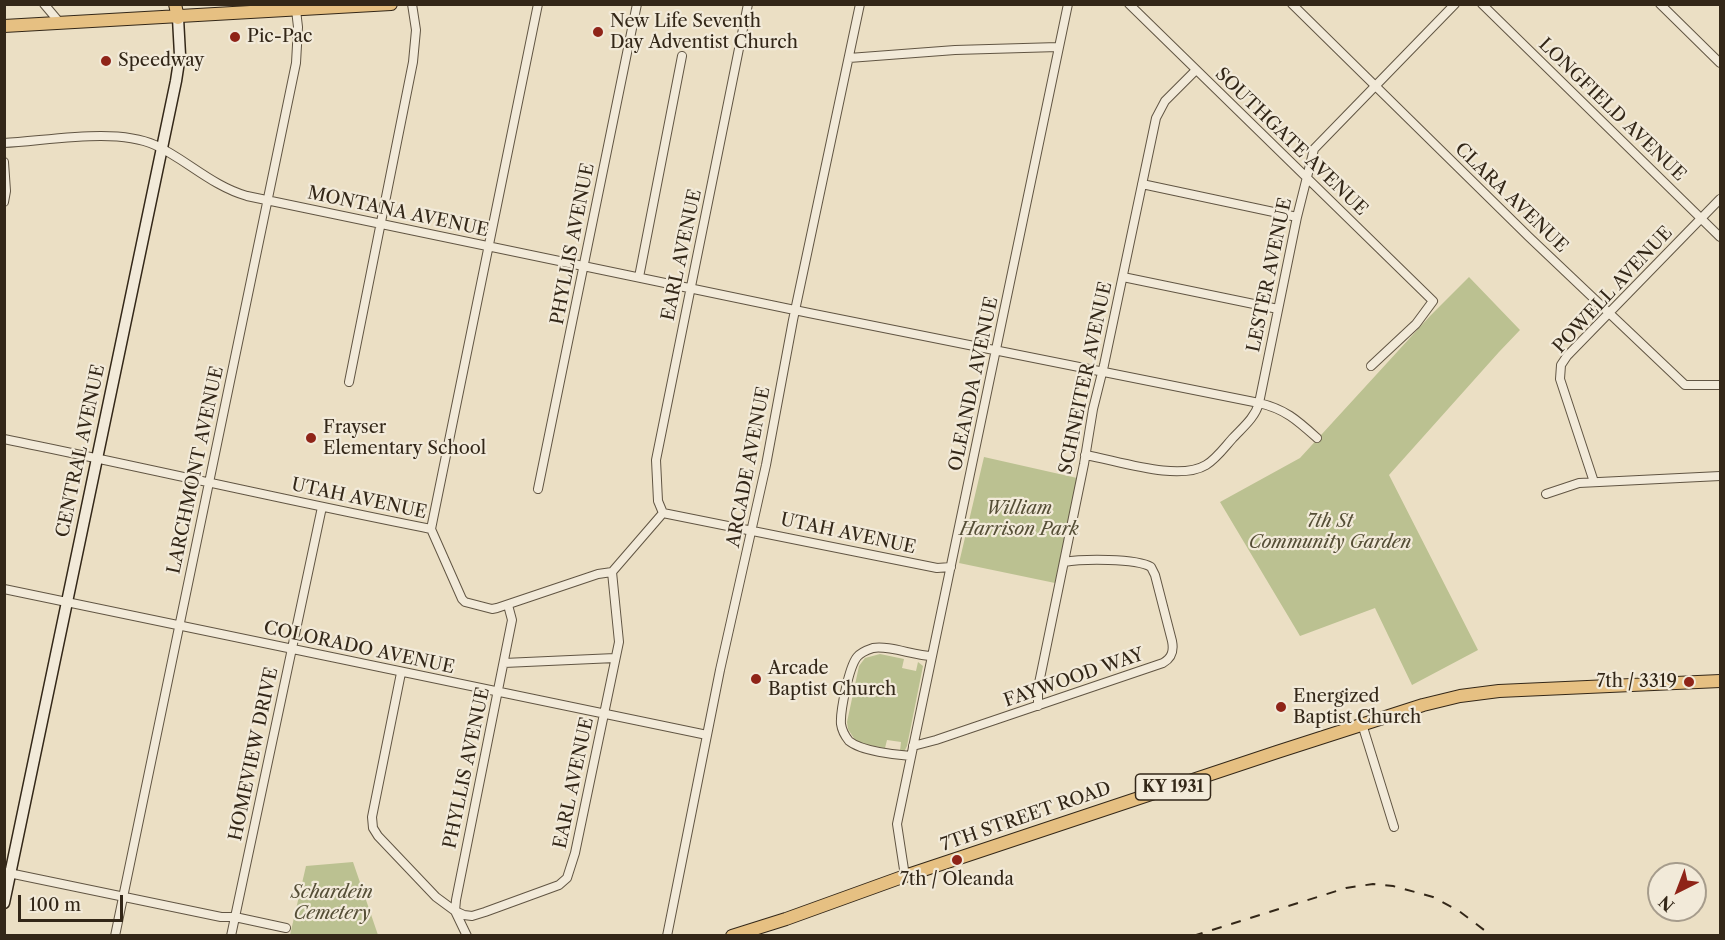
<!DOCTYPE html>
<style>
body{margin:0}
#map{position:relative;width:1725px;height:940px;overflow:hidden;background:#ebdfc4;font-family:"Libre Caslon Text",serif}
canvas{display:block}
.frame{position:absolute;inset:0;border:6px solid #332718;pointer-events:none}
.north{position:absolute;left:1647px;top:862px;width:60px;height:60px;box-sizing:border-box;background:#f2ead9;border:2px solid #a69c8c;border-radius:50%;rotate:222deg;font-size:16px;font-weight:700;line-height:24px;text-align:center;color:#332718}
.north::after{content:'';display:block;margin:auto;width:21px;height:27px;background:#8f2418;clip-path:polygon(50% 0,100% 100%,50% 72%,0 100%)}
.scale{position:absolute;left:18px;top:895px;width:105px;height:27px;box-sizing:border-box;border:3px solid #332718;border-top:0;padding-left:8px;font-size:18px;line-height:21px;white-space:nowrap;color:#332718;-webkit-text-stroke:4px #f2ead9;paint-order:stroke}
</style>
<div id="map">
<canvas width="1725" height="940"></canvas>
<div class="frame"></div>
<div class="north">N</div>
<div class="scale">100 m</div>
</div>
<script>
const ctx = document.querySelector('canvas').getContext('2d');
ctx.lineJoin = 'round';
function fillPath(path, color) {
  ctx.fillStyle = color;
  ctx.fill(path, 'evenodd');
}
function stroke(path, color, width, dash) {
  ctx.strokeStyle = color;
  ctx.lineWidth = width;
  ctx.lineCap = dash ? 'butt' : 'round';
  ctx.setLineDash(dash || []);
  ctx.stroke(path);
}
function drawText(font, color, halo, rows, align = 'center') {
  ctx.font = font + ' "Libre Caslon Text",serif';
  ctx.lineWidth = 4.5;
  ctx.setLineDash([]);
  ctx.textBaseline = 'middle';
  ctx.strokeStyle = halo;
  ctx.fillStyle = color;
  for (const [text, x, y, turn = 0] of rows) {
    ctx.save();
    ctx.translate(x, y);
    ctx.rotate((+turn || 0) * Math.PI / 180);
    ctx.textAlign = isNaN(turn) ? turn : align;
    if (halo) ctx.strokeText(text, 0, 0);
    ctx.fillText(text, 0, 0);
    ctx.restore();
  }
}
const green = new Path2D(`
 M 1469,277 L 1520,330 L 1499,352 L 1389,475 L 1478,650 L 1412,685 L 1375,608 L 1300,636 L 1220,502 L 1300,458 L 1430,316 Z
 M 984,457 L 1077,478 L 1055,583 L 959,563 Z
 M 880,654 L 904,659 L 902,668 L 916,671 L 918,662 L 923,666 L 907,746 L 904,752 L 900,751 L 901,742 L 887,740 L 885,748 L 863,744 L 855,740 L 848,729 L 847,722 L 859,666 L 865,658 Z
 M 353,862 L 378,935 L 290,935 L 306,866 Z`);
const street = new Path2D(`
 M 44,4 L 60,23
 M 1129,4 L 1433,301 L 1416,324 L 1371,366
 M 1292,4 L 1529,237 L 1685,385 L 1720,385
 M 1482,4 L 1720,237
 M 1660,4 L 1720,63
 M 849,58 L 955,50 L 1058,47
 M 4,143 C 47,141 116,127 155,145 C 187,160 212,186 247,196 L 809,313 L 1259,403 C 1285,409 1297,420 1317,438
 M 4,162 L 6,191 L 4,202
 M 1142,184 L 1297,217
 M 639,277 L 682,56
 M 1123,277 L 1278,309
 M 349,382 L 413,62 L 416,30 L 412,4
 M 4,439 C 147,468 288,501 431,529 L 462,599 L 465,602 L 492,609 L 497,608 L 598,574 L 612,572 L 663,513
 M 1085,455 C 1116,460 1178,482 1206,465 C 1216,459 1224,448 1232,439 C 1242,428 1255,418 1259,403 L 1297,217 L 1314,149 L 1455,4
 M 1594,482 L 1560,379 L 1561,365 L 1567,356 L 1720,199
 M 538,489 L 637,4
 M 1546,494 L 1579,483 L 1720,476
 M 663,513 L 658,501 L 656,460 L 748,4
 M 663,513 L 937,568 L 951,567
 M 431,529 L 538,4
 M 4,589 L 707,735
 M 504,663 L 615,658
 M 401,673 L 372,817 L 373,828 L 378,836 L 436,897 L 455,911 L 464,915 L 472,916 L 485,912 L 559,885 L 567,878 L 575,853 L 619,642 L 612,572
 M 1038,706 L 1038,688 L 1084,464 L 1093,409 L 1104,365 L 1156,118 L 1165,101 L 1196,70
 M 1362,724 L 1394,827
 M 913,746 L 936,740 L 1163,663 C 1172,658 1174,651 1172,641 L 1155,575 L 1151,567 C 1136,558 1082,559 1064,562
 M 911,756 C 896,755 861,751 849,741 C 845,736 842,731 841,724 C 840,711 849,667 857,657 C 861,652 867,650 873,648 C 889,645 915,656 932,656
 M 4,872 L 221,917 L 235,917 L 286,928
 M 905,876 L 897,824 L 1068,4
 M 115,936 L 296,63 L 298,27 L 296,10
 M 231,936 L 322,507
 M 467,936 L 455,911 L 456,900 L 512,620 L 508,605
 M 667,936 L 720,670 L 766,465 L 793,320 L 860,4`);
const secondary = new Path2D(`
 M 4,903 L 176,81 L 180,55 L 178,18`);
const primary = new Path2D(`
 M 175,4 L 178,18
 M 4,26 L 391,4
 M 732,936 L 786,919 L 905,876 L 1277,752 L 1423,705 L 1460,696 L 1499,691 L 1720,681`);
const rail = new Path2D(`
 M 1193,936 L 1346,888 L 1373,884 L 1393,886 L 1433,897 L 1459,911 L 1492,936`);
const markers = [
 [598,32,6,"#8f2418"],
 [235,37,6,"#8f2418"],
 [106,61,6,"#8f2418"],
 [311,438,6,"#8f2418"],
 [756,679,6,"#8f2418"],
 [1689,682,6,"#8f2418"],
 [1281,707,6,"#8f2418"],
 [957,860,6,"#8f2418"]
];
const shields = [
 [1173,787,75]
];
const shieldNames = [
 ["KY 1931",1173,787]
];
const poiNames = [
 ["New Life Seventh",610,22],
 ["Day Adventist Church",610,43],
 ["Pic-Pac",247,37],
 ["Speedway",118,61],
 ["Frayser",323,428],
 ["Elementary School",323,449],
 ["Arcade",768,669],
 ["Baptist Church",768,690],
 ["7th / 3319",1677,682,"right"],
 ["Energized",1293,697],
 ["Baptist Church",1293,718],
 ["7th / Oleanda",957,880,"center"]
];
const streetNames = [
 ["LONGFIELD AVENUE",1612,110,44],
 ["SOUTHGATE AVENUE",1291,142,44],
 ["CLARA AVENUE",1511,198,44],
 ["MONTANA AVENUE",398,212,12],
 ["PHYLLIS AVENUE",573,244,-79],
 ["EARL AVENUE",682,255,-78],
 ["LESTER AVENUE",1270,275,-78],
 ["POWELL AVENUE",1613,290,-47],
 ["SCHNEITER AVENUE",1086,378,-78],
 ["OLEANDA AVENUE",974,384,-78],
 ["CENTRAL AVENUE",81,451,-78],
 ["ARCADE AVENUE",749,467,-79],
 ["LARCHMONT AVENUE",196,470,-78],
 ["UTAH AVENUE",359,499,12],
 ["UTAH AVENUE",848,534,12],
 ["COLORADO AVENUE",359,648,12],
 ["FAYWOOD WAY",1074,678,-19],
 ["HOMEVIEW DRIVE",254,754,-78],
 ["PHYLLIS AVENUE",467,768,-78],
 ["EARL AVENUE",574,783,-78],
 ["7TH STREET ROAD",1026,817,-19]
];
const parkNames = [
 ["William",1019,509],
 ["Harrison Park",1019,530],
 ["7th St",1330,522],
 ["Community Garden",1330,543],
 ["Schardein",332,893],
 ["Cemetery",332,914]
];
fillPath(green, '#bbc191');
stroke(street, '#615543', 10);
stroke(secondary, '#332718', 13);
stroke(primary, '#332718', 14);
stroke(street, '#f2ead9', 8);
stroke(secondary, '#f2ead9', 10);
stroke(primary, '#e6c082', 12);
stroke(rail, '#332718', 2, [10, 10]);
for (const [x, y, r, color] of markers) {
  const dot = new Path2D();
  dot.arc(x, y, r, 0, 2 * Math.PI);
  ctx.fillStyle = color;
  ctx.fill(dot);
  stroke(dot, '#f2ead9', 2);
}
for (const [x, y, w] of shields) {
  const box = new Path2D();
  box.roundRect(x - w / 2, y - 13, w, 26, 4.5);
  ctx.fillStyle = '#f2ead9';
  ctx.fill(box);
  stroke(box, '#332718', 1.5);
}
drawText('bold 16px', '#332718', null, shieldNames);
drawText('18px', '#332718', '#f2ead9', poiNames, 'left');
drawText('18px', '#332718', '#f2ead9', streetNames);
drawText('italic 18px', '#554e36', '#f2ead9', parkNames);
</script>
